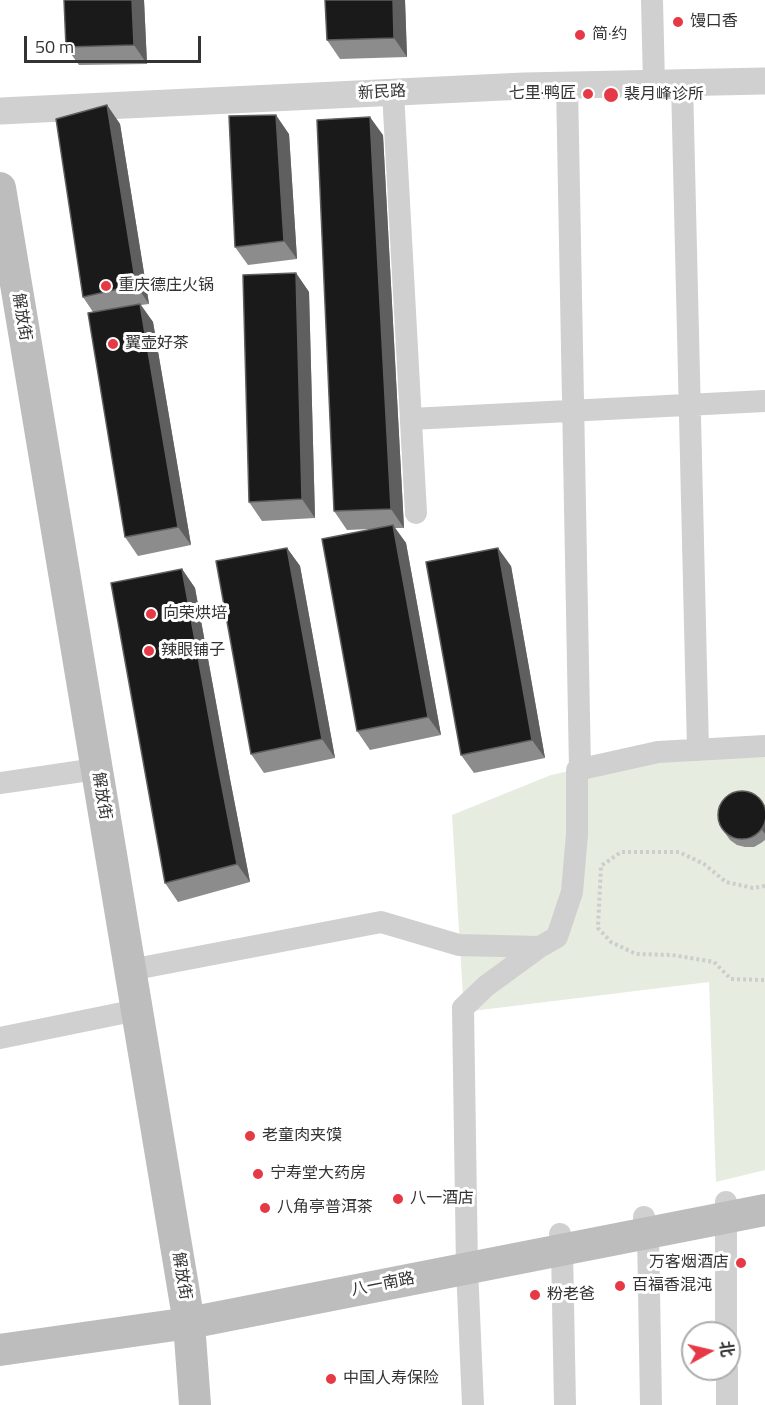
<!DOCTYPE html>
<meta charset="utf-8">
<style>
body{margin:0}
#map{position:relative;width:765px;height:1405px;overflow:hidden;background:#fff;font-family:"Titillium Web","Noto Sans SC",sans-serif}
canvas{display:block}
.north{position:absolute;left:681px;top:1321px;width:60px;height:60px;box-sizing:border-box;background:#fff;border:2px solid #adadad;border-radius:50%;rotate:82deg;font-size:16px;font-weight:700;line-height:24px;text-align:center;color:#333}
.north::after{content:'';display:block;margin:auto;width:21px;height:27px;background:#e63946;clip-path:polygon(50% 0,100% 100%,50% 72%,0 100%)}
.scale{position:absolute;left:24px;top:36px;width:177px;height:27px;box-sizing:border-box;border:3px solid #333;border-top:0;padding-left:8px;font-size:18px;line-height:21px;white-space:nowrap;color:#333;-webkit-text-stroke:4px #fff;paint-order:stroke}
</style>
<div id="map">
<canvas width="765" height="1405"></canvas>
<div class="north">北</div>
<div class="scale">50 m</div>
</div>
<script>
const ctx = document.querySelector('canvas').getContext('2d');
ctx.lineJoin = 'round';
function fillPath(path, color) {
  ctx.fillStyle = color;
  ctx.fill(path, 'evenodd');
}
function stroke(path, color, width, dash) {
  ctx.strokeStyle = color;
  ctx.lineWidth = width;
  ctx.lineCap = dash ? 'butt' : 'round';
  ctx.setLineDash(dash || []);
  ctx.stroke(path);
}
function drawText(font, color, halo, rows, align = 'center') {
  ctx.font = font + ' "Titillium Web","Noto Sans SC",sans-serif';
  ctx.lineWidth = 6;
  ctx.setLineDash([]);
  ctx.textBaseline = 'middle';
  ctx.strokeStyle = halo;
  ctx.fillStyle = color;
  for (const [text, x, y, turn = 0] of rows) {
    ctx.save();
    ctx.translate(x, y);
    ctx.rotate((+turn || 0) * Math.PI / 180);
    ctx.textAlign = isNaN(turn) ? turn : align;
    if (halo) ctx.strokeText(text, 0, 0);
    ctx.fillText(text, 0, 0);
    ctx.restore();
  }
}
const green = new Path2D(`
 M 765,744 L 765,1170 L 716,1182 L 709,982 L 464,1012 L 452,815 L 551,775 L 663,751 Z`);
const path = new Path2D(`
 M 765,886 L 753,888 L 726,882 L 704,864 L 679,852 L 621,852 L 601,866 L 598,928 L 611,942 L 636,954 L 672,955 L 714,962 L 731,979 L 765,980`);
const minor = new Path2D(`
 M 652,0 L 654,83
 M 682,83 L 698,750
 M 567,85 L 580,769
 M 393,92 L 416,513
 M 411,419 L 765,401
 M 0,783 L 96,769
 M 130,970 L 381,922 L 459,945 L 540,947
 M 0,1038 L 137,1010
 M 726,1202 L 726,1333
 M 644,1217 L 648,1233 L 651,1405
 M 560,1234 L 562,1250 L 565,1405
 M 727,1369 L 727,1405
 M 473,1405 L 467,1268 L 463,1008 L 486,986 L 538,948 L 557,937 L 572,892 L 577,834 L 577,770 L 658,752 L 765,746`);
const tertiary = new Path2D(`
 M 0,111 L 524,86 L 765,81`);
const secondary = new Path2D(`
 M 0,188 L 189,1323 L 195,1405
 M 0,1350 L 189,1323 L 765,1210`);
const wall = new Path2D(`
 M 144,0 L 147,64 L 79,65 L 66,47 Z
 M 325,0 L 405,0 L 407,57 L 340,59 L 327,40 Z
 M 107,105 L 120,124 L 149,304 L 141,305 L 153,322 L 191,545 L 138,556 L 125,537 L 93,312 L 83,297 Z
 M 289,134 L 297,259 L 248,265 L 235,247 Z
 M 383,135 L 404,528 L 395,528 L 406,543 L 441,735 L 370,750 L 357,731 L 371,529 L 347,530 L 334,511 Z
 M 296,273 L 309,292 L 315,518 L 262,521 L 249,502 Z
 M 287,548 L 300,566 L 335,758 L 264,773 L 251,754 Z
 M 511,566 L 545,758 L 474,773 L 461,755 Z
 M 182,569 L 195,588 L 230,779 L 250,882 L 178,902 L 165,883 Z
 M 765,805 L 765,840 L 761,843 L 754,847 L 745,847 L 737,845 L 730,840 L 720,826 Z`);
const shadedWall = new Path2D(`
 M 132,0 L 144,0 L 147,64 L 134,45 Z
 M 393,0 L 405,0 L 407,57 L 394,38 Z
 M 107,105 L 120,124 L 149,304 L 136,285 Z
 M 276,115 L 289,134 L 297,259 L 284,241 Z
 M 370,117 L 383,135 L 404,528 L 391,509 Z
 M 296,273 L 309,292 L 315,518 L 302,499 Z
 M 140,304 L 153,322 L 191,545 L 178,527 Z
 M 393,525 L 406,543 L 441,735 L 428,717 Z
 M 287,548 L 300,566 L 335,758 L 322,739 Z
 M 498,548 L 511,566 L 545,758 L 532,740 Z
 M 182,569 L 195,588 L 230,779 L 250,882 L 237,864 L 217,761 Z
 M 765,824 L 765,834 L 762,830 Z`);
const building = new Path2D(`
 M 64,0 L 132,0 L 134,45 L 66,47 Z
 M 325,0 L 393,0 L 394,38 L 327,40 Z
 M 107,105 L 136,285 L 83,297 L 56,119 Z
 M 276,115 L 284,241 L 235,247 L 229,116 Z
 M 370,117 L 391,509 L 334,511 L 317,120 Z
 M 296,273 L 302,499 L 249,502 L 243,275 Z
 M 140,304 L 178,527 L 125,537 L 88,313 Z
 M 393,525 L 428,717 L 357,731 L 322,539 Z
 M 287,548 L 322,739 L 251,754 L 216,561 Z
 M 498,548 L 532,740 L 461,755 L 426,562 Z
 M 182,569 L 217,761 L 237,864 L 165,883 L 111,583 Z
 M718 815a24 24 0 1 1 48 0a24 24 0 1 1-48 0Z`);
const markers = [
 [678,22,6,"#e63946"],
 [580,35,6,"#e63946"],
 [588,94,6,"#e63946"],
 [611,95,8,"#e63946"],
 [106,286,6,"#e63946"],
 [113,344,6,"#e63946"],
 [151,614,6,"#e63946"],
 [149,651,6,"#e63946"],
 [250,1136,6,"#e63946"],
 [258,1174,6,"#e63946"],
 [398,1199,6,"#e63946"],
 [265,1208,6,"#e63946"],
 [741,1263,6,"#e63946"],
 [620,1286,6,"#e63946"],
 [535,1295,6,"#e63946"],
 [331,1379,6,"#e63946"]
];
const poiNames = [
 ["馒口香",690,22],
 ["简·约",592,35],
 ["七里·鸭匠",576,94,"right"],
 ["裴月峰诊所",624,95],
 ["重庆德庄火锅",118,286],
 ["翼壶好茶",125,344],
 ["向荣烘培",163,614],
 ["辣眼铺子",161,651],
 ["老童肉夹馍",262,1136],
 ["宁寿堂大药房",270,1174],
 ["八一酒店",410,1199],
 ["八角亭普洱茶",277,1208],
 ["万客烟酒店",729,1263,"right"],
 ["百福香混沌",632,1286],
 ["粉老爸",547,1295],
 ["中国人寿保险",343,1379]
];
const streetNames = [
 ["新民路",382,93,-3],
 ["解放街",21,317,81],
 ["解放街",101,796,81],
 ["解放街",181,1276,81],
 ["八一南路",383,1285,-11]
];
fillPath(green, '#e6ecdf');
stroke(path, '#cdcdcd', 4, [3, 3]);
stroke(minor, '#d0d0d0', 22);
stroke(tertiary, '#d0d0d0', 27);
stroke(secondary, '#bdbdbd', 32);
fillPath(wall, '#8c8c8c');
fillPath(shadedWall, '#5f5f5f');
fillPath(building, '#1a1a1a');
stroke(building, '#5f5f5f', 1.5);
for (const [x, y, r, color] of markers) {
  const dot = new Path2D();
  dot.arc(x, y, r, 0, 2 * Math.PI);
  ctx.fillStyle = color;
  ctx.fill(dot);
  stroke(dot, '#fff', 2);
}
drawText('16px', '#333', '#fff', poiNames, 'left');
drawText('16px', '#333', '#fff', streetNames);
</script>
